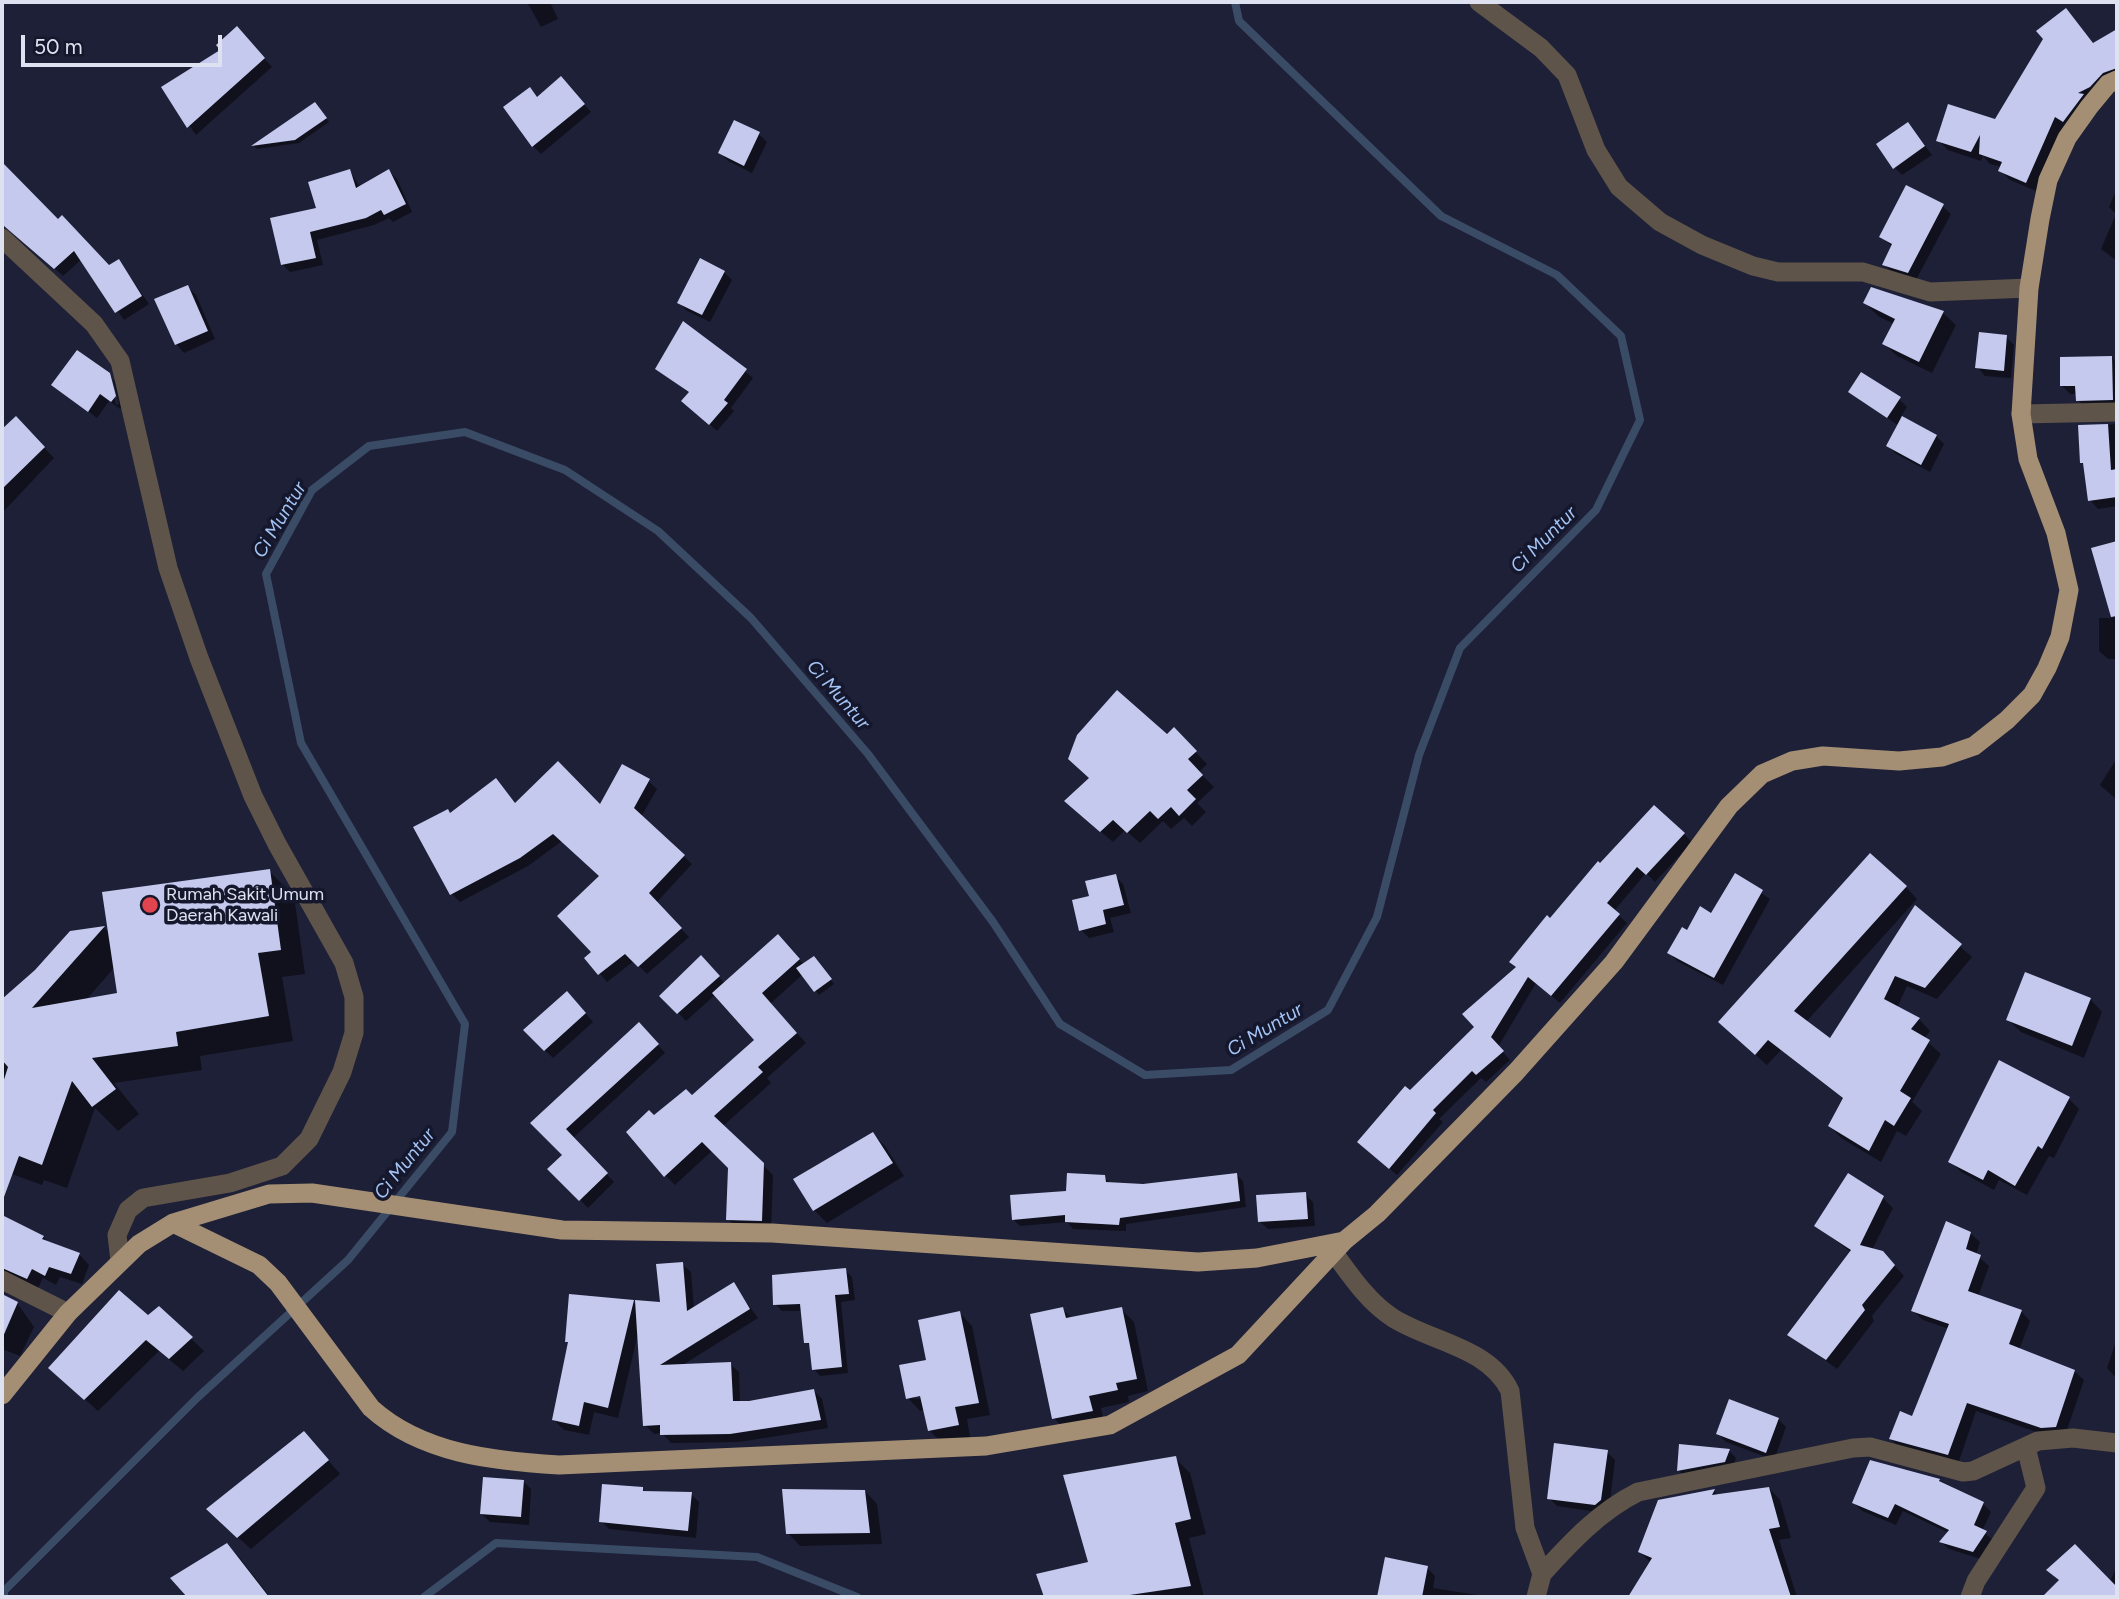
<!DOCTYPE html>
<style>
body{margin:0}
#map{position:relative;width:2119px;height:1599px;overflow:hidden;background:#1e2037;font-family:Figtree,sans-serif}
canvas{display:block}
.frame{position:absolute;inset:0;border:4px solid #dee1f0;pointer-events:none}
.scale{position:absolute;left:21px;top:35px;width:201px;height:32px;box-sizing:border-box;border:4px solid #dee1f0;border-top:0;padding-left:9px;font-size:21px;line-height:24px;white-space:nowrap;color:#dee1f0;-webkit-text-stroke:5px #15172c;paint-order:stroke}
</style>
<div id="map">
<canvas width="2119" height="1599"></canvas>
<div class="frame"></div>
<div class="scale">50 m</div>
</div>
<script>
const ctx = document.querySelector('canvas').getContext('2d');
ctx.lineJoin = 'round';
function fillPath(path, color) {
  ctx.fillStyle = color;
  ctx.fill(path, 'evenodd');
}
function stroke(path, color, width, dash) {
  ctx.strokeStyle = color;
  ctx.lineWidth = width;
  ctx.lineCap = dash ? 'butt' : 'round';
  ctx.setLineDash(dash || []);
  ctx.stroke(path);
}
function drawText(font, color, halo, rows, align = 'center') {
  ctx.font = font + ' Figtree,sans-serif';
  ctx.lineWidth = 7;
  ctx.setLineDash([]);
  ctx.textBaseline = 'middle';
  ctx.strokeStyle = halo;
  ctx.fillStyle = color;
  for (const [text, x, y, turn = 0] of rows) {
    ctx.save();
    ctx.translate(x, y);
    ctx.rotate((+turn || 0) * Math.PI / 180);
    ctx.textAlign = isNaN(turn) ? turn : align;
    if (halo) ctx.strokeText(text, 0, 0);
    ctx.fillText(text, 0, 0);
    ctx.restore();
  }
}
const shadow = new Path2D(`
 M 527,2 L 550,2 L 558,19 L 541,27 Z
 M 2066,11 L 2094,44 L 2117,31 L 2117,80 L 2036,191 L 2010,180 L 2000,170 L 2002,167 L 1990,164 L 1983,156 L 1981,161 L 1948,150 L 1938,140 L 1995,121 Z
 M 245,37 L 272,67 L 196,135 L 163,88 Z
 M 569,87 L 591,112 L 541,154 L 533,146 L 530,90 L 538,98 Z
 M 315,104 L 329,122 L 299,143 L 257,149 L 254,146 Z
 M 1908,124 L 1932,155 L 1902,175 L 1894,167 Z
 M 759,134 L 767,142 L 752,173 L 728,161 L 720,153 Z
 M 350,171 L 360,187 L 389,171 L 397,179 L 412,212 L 393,222 L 389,218 L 374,225 L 317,240 L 323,265 L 290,272 L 282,264 L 318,209 Z
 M 11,174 L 109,267 L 119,261 L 149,304 L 124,320 L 82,259 L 63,276 L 2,220 L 2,184 Z
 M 2117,188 L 2117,261 L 2101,249 L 2116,214 L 2109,207 Z
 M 1942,206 L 1951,214 L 1916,280 L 1892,272 L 1884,265 L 1893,247 L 1881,237 Z
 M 724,272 L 732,280 L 710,322 L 687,311 L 679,303 Z
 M 188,287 L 196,295 L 215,339 L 184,353 L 176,344 Z
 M 1865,303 L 1943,313 L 1956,325 L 1932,373 L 1897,356 L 1884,344 L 1894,324 L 1878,316 Z
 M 684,323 L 753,378 L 731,408 L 734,411 L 717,431 L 691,408 L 690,393 L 657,369 Z
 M 2006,337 L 2014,345 L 2011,378 L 1985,376 L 1977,367 Z
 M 2112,357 L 2117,363 L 2117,407 L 2086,408 L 2078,400 L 2077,394 L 2070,394 L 2062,386 Z
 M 109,375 L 116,405 L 119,404 L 113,379 L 118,383 L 123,405 L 120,409 L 109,401 L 97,418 L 54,385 Z
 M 1850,392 L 1899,399 L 1907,407 L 1900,418 L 1936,436 L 1944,444 L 1930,472 L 1896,454 L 1888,446 L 1899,426 Z
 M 15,418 L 54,458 L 2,513 L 2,431 Z
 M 2117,424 L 2117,506 L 2098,509 L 2090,500 L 2085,466 L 2081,462 L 2079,427 Z
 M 2117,543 L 2117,659 L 2108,659 L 2099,651 L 2099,618 L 2113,618 L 2094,550 Z
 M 1173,729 L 1207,764 L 1199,772 L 1214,787 L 1197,803 L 1206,812 L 1192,826 L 1184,818 L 1171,829 L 1163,821 L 1140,843 L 1125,830 L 1113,842 L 1078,812 Z
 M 2117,758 L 2117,800 L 2100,785 Z
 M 648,781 L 657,789 L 641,817 L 692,864 L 656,903 L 689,937 L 647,974 L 634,961 L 607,982 L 586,958 L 594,952 L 601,877 L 562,841 L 528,866 L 460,902 L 452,894 L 451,815 L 516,805 L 601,807 Z
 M 1684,834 L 1692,842 L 1655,882 L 1646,873 L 1614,911 L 1627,923 L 1560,1003 L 1536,983 L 1498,1047 L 1510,1060 L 1486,1082 L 1481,1078 L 1439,1119 L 1443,1122 L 1397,1175 L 1367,1150 L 1410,1093 L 1476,1027 L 1551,920 L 1600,866 Z
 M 269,871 L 294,896 L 305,974 L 282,977 L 293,1041 L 200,1056 L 202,1070 L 114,1083 L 139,1114 L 118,1131 L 95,1108 L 67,1188 L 44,1180 L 42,1185 L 6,1172 L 2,1168 L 2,1002 L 36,972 L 71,933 L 104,928 L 110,933 ZM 115,967 L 119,995 L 85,1001 Z
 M 1735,875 L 1770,899 L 1723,985 L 1677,961 L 1669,953 L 1687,932 L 1712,915 Z
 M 1115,876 L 1123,884 L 1131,913 L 1110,918 L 1114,932 L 1089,938 L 1081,930 L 1091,897 Z
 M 1906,887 L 1917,899 L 1806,1022 L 1831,1040 L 1916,908 L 1972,957 L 1937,999 L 1907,986 L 1897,1008 L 1919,1019 L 1930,1031 L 1924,1039 L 1941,1054 L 1912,1102 L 1922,1111 L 1906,1136 L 1897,1131 L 1881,1162 L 1841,1138 L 1830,1126 L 1844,1099 L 1781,1050 L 1767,1065 L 1732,1034 Z
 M 787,946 L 804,965 L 817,962 L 834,984 L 819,995 L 803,974 L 770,1004 L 806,1043 L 767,1078 L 771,1083 L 723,1126 L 773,1175 L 771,1230 L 738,1229 L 728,1219 L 730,1168 L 713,1150 L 675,1185 L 665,1175 L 654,1117 L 692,1097 L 757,1040 L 716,994 L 686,1021 L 662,996 L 709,965 L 725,984 Z
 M 2090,999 L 2102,1012 L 2084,1058 L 2021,1032 L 2008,1020 Z
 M 575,1001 L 593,1022 L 553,1058 L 525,1031 Z
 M 647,1032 L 665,1053 L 573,1138 L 614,1182 L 588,1208 L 550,1169 L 564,1155 L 533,1123 Z
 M 2068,1098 L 2079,1109 L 2054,1158 L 2049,1156 L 2027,1195 L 1999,1180 L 1994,1190 L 1961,1172 L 1950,1161 Z
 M 873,1134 L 885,1146 L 904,1176 L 827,1223 L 814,1210 Z
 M 1236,1174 L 1243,1181 L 1246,1207 L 1126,1224 L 1126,1231 L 1073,1229 L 1067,1222 L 1020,1226 L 1013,1219 L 1104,1177 L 1111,1184 L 1143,1186 Z
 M 1305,1194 L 1313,1202 L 1315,1226 L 1268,1229 L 1259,1221 Z
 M 1883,1198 L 1893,1208 L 1872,1250 L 1893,1264 L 1904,1276 L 1872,1316 L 1874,1321 L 1837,1369 L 1789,1334 L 1851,1252 L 1816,1226 Z
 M 2,1217 L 43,1237 L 50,1244 L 79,1254 L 89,1265 L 82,1284 L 60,1277 L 56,1285 L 43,1278 L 38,1288 L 2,1288 Z
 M 1970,1233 L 1980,1242 L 1976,1255 L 1989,1266 L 1978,1297 L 2021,1311 L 2030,1321 L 2019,1350 L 2074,1371 L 2084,1380 L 2065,1436 L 2051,1437 L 1976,1411 L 1958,1464 L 1900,1448 L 1891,1439 L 1913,1418 L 1949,1329 L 1923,1320 L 1913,1311 Z
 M 682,1264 L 691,1272 L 694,1309 L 733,1284 L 758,1318 L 681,1366 L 730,1364 L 739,1372 L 740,1403 L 814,1391 L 822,1399 L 828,1428 L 739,1442 L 671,1443 L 662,1433 L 654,1434 L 645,1425 L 638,1334 L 618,1418 L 594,1412 L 589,1435 L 564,1430 L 554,1420 L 570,1344 L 567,1341 L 633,1302 L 637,1306 L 662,1304 Z
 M 845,1270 L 852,1277 L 855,1300 L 841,1302 L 848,1373 L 820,1376 L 814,1369 L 811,1347 L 806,1342 L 802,1311 L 782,1311 L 775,1304 Z
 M 2,1295 L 17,1303 L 34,1327 L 20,1356 L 2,1349 Z
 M 159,1308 L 204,1351 L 183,1371 L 159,1351 L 98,1411 L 63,1380 Z
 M 1063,1309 L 1072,1319 L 1121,1309 L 1134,1322 L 1148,1391 L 1128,1396 L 1129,1402 L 1101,1408 L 1104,1423 L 1066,1431 L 1054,1418 Z
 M 960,1313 L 972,1326 L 990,1415 L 967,1419 L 970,1437 L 942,1443 L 929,1430 L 925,1410 L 920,1411 L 908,1398 ZM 929,1393 L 929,1397 L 915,1399 L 915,1396 Z
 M 2117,1338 L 2117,1379 L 2107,1368 Z
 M 1778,1419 L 1786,1427 L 1774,1460 L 1726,1442 L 1718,1434 Z
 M 316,1446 L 340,1474 L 251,1549 L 221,1522 Z
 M 1681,1446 L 1729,1451 L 1736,1458 L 1732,1469 L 1686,1478 L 1679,1471 Z
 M 1607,1452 L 1615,1460 L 1609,1509 L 1604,1513 L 1557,1506 L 1549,1498 Z
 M 1175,1458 L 1190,1473 L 1206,1534 L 1189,1538 L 1204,1597 L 1046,1597 L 1039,1576 L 1090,1564 Z
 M 1871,1462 L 1939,1480 L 1983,1504 L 1991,1512 L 1982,1531 L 1993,1540 L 1981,1559 L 1949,1549 L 1941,1542 L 1949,1533 L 1903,1511 L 1896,1525 L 1862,1511 L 1854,1503 Z
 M 523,1481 L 531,1489 L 529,1525 L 490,1522 L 482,1514 Z
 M 1769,1488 L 1780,1500 L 1791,1538 L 1779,1540 L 1797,1597 L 1630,1597 L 1651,1563 L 1640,1552 L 1714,1491 L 1719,1496 Z
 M 643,1489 L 646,1493 L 691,1494 L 699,1502 L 696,1538 L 609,1529 L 601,1521 Z
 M 865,1491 L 877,1504 L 882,1544 L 800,1546 L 788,1533 Z
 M 227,1545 L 239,1557 L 270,1597 L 190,1597 L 173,1579 Z
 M 1386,1559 L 1427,1568 L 1435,1576 L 1433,1588 L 1489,1597 L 1379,1597 Z
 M 2117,1565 L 2117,1597 L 2047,1595 L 2060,1581 L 2048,1570 L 2110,1582 Z`);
const stream = new Path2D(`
 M 4,1597 L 4,1591 L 197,1398 L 348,1260 L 452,1132 L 465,1024 L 301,743 L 266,574 L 312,490 L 369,446 L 465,432 L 565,470 L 658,531 L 751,618 L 868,754 L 993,922 L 1060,1024 L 1145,1075 L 1231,1070 L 1328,1010 L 1377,917 L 1419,755 L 1460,648 L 1596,510 L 1640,420 L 1621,336 L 1557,275 L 1441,216 L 1239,21 L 1235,2
 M 424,1597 L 496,1543 L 757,1557 L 857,1597`);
const building = new Path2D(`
 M 2066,8 L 2093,43 L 2117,29 L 2117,68 L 2103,73 L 2090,87 L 2078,93 L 2084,94 L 2063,122 L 2055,117 L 2026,183 L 1998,171 L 2002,162 L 1979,154 L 1980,135 L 1971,152 L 1936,141 L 1948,104 L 1995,119 L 2043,39 L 2036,31 Z
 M 237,26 L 265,58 L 187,128 L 161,87 L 220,50 L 216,45 Z
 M 561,76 L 585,104 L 532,147 L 503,107 L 530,87 L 537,97 Z
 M 315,102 L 327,118 L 295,140 L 251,146 Z
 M 734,120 L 760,132 L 744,166 L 718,153 Z
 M 1908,122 L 1925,146 L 1893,169 L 1876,144 Z
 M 2,162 L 58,219 L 62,215 L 109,265 L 119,259 L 142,296 L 115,313 L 74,251 L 54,269 L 4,226 Z
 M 350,169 L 356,188 L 389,169 L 406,204 L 384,215 L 381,210 L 366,218 L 310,232 L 316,258 L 281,265 L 270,218 L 316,208 L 308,182 Z
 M 1906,185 L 1944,204 L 1908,273 L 1882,265 L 1892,244 L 1879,237 Z
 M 700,258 L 725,271 L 702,315 L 677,303 Z
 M 188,285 L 208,331 L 175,345 L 154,299 Z
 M 1871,287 L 1944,311 L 1919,362 L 1882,344 L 1895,319 L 1863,303 Z
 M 683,321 L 747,369 L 724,400 L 728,403 L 709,425 L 681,401 L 689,392 L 655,369 Z
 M 1979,332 L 2007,335 L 2004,371 L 1975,368 Z
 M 77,350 L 110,373 L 116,396 L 111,402 L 100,394 L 88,412 L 51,385 Z
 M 2112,356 L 2113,400 L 2076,401 L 2075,386 L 2060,386 L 2060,357 Z
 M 1861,372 L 1901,397 L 1887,418 L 1848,392 Z
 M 16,416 L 45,447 L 2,489 L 2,429 Z
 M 1902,416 L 1937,435 L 1921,465 L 1886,446 Z
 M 2108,424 L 2111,470 L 2117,469 L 2117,497 L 2088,501 L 2083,463 L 2080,463 L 2078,425 Z
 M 2117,541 L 2117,616 L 2111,617 L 2091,548 Z
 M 1117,690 L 1167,734 L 1174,727 L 1197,751 L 1188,759 L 1203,775 L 1187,790 L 1196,799 L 1179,816 L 1171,807 L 1158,819 L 1150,811 L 1127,833 L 1113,820 L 1100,832 L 1064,801 L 1089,778 L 1068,759 L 1077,735 Z
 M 558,761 L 600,804 L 622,764 L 650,779 L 634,808 L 685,855 L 649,893 L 682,928 L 638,967 L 625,954 L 598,975 L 584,958 L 591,952 L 557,916 L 599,876 L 553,834 L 520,858 L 450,895 L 413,827 L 448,809 L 450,813 L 496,778 L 515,803 Z
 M 1654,805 L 1685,833 L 1646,875 L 1637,867 L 1607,903 L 1620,914 L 1551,996 L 1528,977 L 1491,1037 L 1504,1051 L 1476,1075 L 1472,1071 L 1433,1110 L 1436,1113 L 1389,1169 L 1357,1142 L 1405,1086 L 1410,1090 L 1474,1027 L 1462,1014 L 1516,967 L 1509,962 L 1547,915 L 1550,918 L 1598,861 L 1600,863 Z
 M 1870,853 L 1907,886 L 1794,1011 L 1830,1038 L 1915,905 L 1962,944 L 1925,988 L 1895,976 L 1884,999 L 1920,1018 L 1911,1029 L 1930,1040 L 1900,1091 L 1911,1098 L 1894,1126 L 1885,1120 L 1869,1151 L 1828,1126 L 1843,1098 L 1768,1040 L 1755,1055 L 1718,1022 Z
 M 270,869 L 281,950 L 258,953 L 269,1016 L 176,1032 L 178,1046 L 92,1058 L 116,1089 L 92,1107 L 72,1081 L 42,1165 L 19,1156 L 4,1197 L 2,1196 L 2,1086 L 8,1067 L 2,1060 L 2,999 L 35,970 L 70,931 L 105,926 L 32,1008 L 117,993 L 102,892 Z
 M 1735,873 L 1763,890 L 1714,978 L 1667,953 L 1682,927 L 1687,930 L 1700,906 L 1711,913 Z
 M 1116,874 L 1124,905 L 1103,910 L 1106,924 L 1079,931 L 1072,900 L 1089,896 L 1085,881 Z
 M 778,934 L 800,959 L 762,993 L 797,1033 L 758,1067 L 763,1072 L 714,1116 L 764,1163 L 762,1221 L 726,1220 L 728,1168 L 702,1142 L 664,1177 L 626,1132 L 649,1110 L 654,1115 L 686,1089 L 692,1095 L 754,1040 L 712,993 Z
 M 701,955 L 720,976 L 677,1014 L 659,996 Z
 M 814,956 L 832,979 L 814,992 L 796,968 Z
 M 2025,972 L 2091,998 L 2072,1046 L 2006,1020 Z
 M 567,991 L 586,1013 L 544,1051 L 523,1030 Z
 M 639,1022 L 659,1044 L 566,1129 L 608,1173 L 579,1201 L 547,1169 L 562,1155 L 530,1123 Z
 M 1999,1060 L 2070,1097 L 2042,1149 L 2038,1146 L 2015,1186 L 1988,1170 L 1983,1180 L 1948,1162 Z
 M 873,1132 L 893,1163 L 813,1211 L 793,1179 Z
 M 1067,1173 L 1105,1175 L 1106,1182 L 1143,1184 L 1237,1173 L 1240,1201 L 1120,1218 L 1119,1225 L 1065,1222 L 1065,1215 L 1012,1220 L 1010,1195 L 1066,1191 Z
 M 1848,1173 L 1884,1196 L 1860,1245 L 1883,1251 L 1895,1265 L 1862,1305 L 1865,1310 L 1826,1360 L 1787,1335 L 1851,1250 L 1814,1226 Z
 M 1306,1192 L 1308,1219 L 1258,1222 L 1256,1195 Z
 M 2,1215 L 44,1236 L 42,1239 L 80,1253 L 71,1274 L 49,1267 L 45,1276 L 32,1269 L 27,1279 L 2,1268 Z
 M 1946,1221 L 1971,1232 L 1966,1249 L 1981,1255 L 1968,1291 L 2022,1310 L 2009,1344 L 2075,1370 L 2056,1427 L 2041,1428 L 1967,1403 L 1948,1455 L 1889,1439 L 1900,1411 L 1912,1416 L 1949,1324 L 1911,1311 Z
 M 683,1262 L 687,1311 L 734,1282 L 750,1309 L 660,1365 L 731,1362 L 733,1401 L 749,1401 L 814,1389 L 821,1420 L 730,1434 L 660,1435 L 660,1425 L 643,1426 L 635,1300 L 660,1302 L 656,1264 Z
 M 846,1268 L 849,1294 L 835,1295 L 842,1367 L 812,1370 L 809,1343 L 804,1343 L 800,1304 L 773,1305 L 772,1275 Z
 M 119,1290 L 148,1315 L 159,1306 L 193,1337 L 169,1359 L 146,1340 L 84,1400 L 48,1368 Z
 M 2,1294 L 18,1302 L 2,1339 Z
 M 569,1294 L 634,1300 L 608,1408 L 584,1402 L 579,1426 L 552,1420 L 568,1342 L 565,1342 Z
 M 1063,1307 L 1066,1318 L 1122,1307 L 1137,1379 L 1116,1383 L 1118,1390 L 1089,1396 L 1093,1411 L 1052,1419 L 1030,1314 Z
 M 960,1311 L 979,1403 L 955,1407 L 959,1425 L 928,1431 L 920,1396 L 906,1399 L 899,1365 L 926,1360 L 918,1320 Z
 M 1729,1399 L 1779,1418 L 1766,1453 L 1716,1434 Z
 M 304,1431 L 329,1460 L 237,1538 L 206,1509 Z
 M 1554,1443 L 1608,1450 L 1601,1500 L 1595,1505 L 1547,1499 Z
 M 1679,1444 L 1730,1449 L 1725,1462 L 1677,1471 Z
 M 1176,1456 L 1191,1519 L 1175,1523 L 1191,1586 L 1116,1597 L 1044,1597 L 1036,1574 L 1088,1562 L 1063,1475 Z
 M 1870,1460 L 1940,1479 L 1939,1481 L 1984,1502 L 1974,1525 L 1987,1531 L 1973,1552 L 1939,1542 L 1949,1530 L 1895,1504 L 1888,1518 L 1852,1503 Z
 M 483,1477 L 524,1480 L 521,1517 L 480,1514 Z
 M 602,1484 L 643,1487 L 643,1491 L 692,1492 L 688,1531 L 599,1522 Z
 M 1769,1487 L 1780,1527 L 1769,1529 L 1791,1597 L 1628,1597 L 1652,1558 L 1638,1552 L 1658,1500 L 1715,1489 L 1712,1495 Z
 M 782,1489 L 865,1490 L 870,1533 L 786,1534 Z
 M 227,1543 L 269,1597 L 187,1597 L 170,1578 Z
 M 2075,1544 L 2117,1587 L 2117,1597 L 2042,1597 L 2059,1580 L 2046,1570 Z
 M 1385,1557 L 1428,1566 L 1422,1597 L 1377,1597 Z`);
const minor = new Path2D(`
 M 1479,2 L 1541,48 L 1567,75 L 1596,150 L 1619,187 L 1660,222 L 1702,245 L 1753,266 L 1778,272 L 1863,272 L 1930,292 L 2029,288
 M 2,238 L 94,324 L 120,361 L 168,568 L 199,658 L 253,796 L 277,844 L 344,963 L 354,997 L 354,1033 L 342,1072 L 309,1139 L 282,1166 L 230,1183 L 143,1198 L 128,1210 L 117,1235 L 120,1261
 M 2021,414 L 2117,412
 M 1334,1253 C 1351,1276 1368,1302 1393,1318 C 1431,1342 1489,1347 1510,1391 L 1525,1528 L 1542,1574 C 1571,1542 1600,1511 1638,1492 L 1853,1448 L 1870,1447 L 1963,1472 L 1973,1471 L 2038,1441 L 2073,1438 L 2117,1443
 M 2,1280 L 68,1313
 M 1536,1597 L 1542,1574
 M 1970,1597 L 1976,1581 L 2036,1488 L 2026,1447`);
const trunk = new Path2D(`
 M 173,1223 L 259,1265 L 278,1283 L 371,1408 C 422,1454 494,1461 559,1465 L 986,1446 L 1110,1425 L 1238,1355 L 1344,1241 L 1377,1214 L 1516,1072 L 1614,962 L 1729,806 L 1762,774 L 1792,761 L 1823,756 L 1899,761 L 1942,757 L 1974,746 L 2007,720 L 2032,695 L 2047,668 L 2060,637 L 2069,590 L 2056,533 L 2028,459 L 2021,414 L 2029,288 L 2040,219 L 2048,180 L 2067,138 L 2089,107 L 2108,84 L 2117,80
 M 2,1395 L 68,1313 L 139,1244 L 173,1223 L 269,1194 L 312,1193 L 562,1230 L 772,1233 L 1198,1262 L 1257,1258 L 1344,1241`);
const markers = [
 [150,905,9,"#e0444e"]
];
const poiNames = [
 ["Rumah Sakit Umum",166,895],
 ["Daerah Kawali",166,916]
];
const waterNames = [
 ["Ci Muntur",280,520,-59],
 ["Ci Muntur",1544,540,-45],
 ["Ci Muntur",838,695,49],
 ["Ci Muntur",1265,1030,-31],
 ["Ci Muntur",405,1164,-51]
];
fillPath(shadow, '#0007');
stroke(stream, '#3a4b66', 8);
fillPath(building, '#c4c9ed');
stroke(minor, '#5e5449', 19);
stroke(trunk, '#a48f74', 19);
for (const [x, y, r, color] of markers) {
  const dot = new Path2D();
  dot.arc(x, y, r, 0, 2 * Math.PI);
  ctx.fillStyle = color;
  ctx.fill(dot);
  stroke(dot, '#15172c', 2.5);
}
drawText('18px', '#dee1f0', '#15172c', poiNames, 'left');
drawText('italic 19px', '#a4c4f6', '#15172c', waterNames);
</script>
